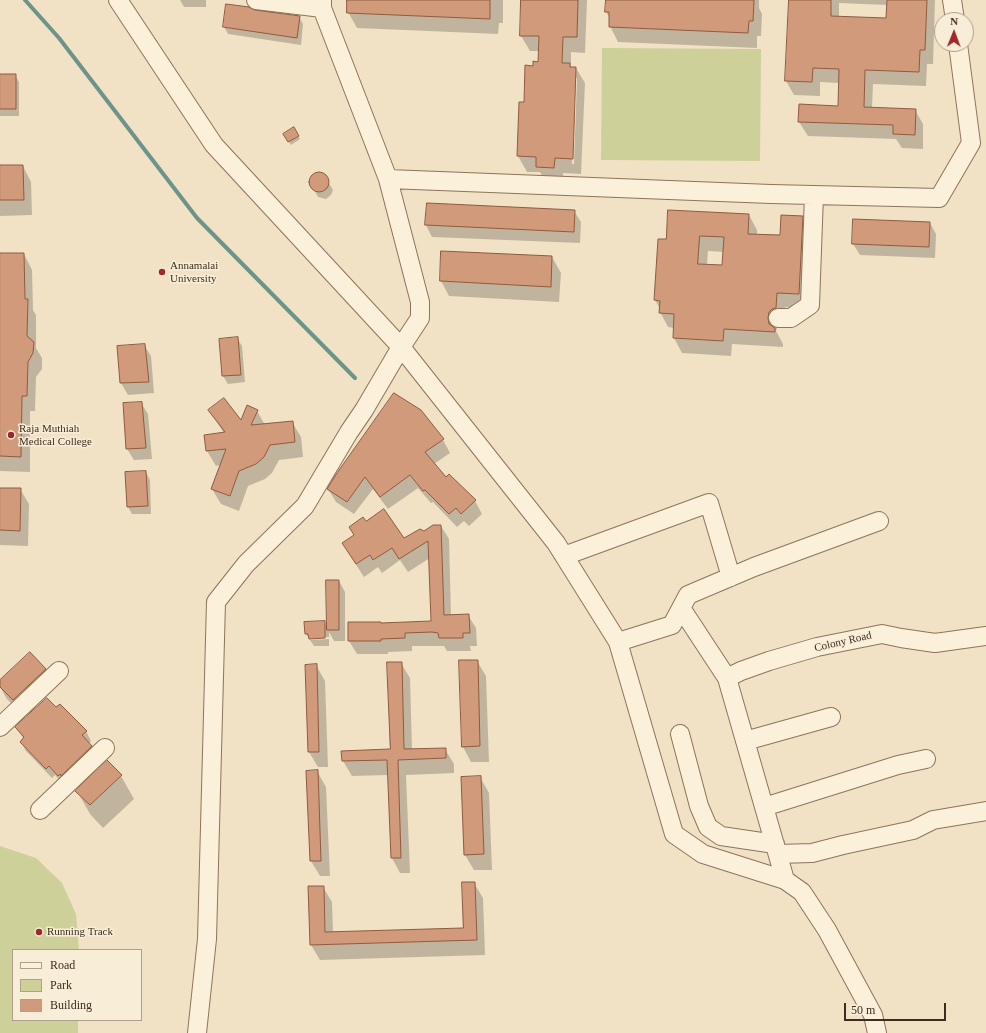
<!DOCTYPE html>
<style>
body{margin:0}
#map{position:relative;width:986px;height:1033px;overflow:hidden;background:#f1e2c6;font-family:Georgia,serif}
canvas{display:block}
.legend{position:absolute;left:12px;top:949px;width:130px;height:72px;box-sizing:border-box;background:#f8edd6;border:1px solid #ada08d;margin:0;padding:5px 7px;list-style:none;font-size:12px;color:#3d2c1f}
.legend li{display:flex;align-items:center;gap:8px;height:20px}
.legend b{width:20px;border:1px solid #ada08d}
.north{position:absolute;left:934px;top:12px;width:40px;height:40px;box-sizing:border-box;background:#f8edd6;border:1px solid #ada08d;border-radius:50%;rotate:1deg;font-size:11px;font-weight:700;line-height:16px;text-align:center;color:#3d2c1f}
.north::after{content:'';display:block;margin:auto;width:14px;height:18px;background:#a1262d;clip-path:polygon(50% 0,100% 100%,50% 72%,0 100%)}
.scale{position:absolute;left:844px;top:1003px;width:102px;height:18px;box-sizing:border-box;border:2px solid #3d2c1f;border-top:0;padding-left:5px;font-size:12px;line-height:14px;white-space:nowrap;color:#3d2c1f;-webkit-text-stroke:3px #f8edd6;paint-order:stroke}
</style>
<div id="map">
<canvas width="986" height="1033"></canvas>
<ul class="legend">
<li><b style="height:5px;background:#fbf0da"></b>Road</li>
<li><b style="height:11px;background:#cdd099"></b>Park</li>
<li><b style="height:11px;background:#d19a7a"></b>Building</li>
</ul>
<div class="north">N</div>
<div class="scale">50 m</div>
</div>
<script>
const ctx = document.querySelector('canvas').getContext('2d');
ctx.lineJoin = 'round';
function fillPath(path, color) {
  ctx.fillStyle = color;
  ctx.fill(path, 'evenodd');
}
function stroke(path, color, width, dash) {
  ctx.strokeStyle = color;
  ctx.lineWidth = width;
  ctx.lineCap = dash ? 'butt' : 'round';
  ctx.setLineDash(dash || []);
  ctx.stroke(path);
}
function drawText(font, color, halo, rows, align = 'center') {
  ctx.font = font + ' Georgia,serif';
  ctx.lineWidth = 3;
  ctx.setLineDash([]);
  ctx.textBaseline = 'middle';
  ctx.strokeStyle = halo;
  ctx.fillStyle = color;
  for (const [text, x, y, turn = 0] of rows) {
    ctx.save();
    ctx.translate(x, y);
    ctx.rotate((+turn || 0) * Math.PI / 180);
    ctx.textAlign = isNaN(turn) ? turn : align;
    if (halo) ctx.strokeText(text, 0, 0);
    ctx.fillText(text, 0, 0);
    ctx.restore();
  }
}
const green = new Path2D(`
 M 602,48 L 761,49 L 760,161 L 601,160 Z
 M 0,846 L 36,858 L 62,883 L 76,914 L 79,950 L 13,950 L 13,1020 L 78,1020 L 78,1033 L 0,1033 Z`);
const shadow = new Path2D(`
 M 180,0 L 206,0 L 206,7 L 184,7 Z
 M 348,0 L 503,0 L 503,23 L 499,23 L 498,34 L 357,28 L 348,12 Z
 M 522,0 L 587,0 L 585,53 L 571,52 L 571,67 L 576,68 L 585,83 L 581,174 L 563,173 L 563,183 L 546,182 L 540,172 L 527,172 L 518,156 L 520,103 L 525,103 L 534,67 L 538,63 L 539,51 L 530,51 L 521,36 ZM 575,78 L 577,78 L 574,164 L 572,164 Z
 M 607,0 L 759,0 L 759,8 L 762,14 L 761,36 L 757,36 L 757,48 L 618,42 L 610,26 L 610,18 L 606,12 Z
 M 790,0 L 935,0 L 933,64 L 927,64 L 926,86 L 873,84 L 872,108 L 915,110 L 923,124 L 923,149 L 902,148 L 896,139 L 808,136 L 799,122 L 839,107 L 840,83 L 820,82 L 820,96 L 794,95 L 786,81 ZM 839,3 L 888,5 L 887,19 L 839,18 Z
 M 299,17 L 303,24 L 301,45 L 228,34 L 224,27 Z
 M 0,75 L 15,75 L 19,82 L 19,116 L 0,116 Z
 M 293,128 L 300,139 L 291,145 L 284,134 Z
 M 0,166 L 23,166 L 31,182 L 32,215 L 0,216 Z
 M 318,174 L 324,175 L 333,190 L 331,195 L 326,199 L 318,197 L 311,184 L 313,176 Z
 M 427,204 L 574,211 L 581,222 L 580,243 L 432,237 L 426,225 Z
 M 749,215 L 757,230 L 757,235 L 781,236 L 802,217 L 811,232 L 807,309 L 785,307 L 784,323 L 781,324 L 777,328 L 776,331 L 783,344 L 783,347 L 732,344 L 731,356 L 682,353 L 674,338 L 674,328 L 668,327 L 660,312 L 660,309 L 655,300 L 667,240 ZM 708,251 L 724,252 L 723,266 L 707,265 Z
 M 930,223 L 936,234 L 935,258 L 860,255 L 853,244 Z
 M 0,254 L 24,254 L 32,270 L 33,310 L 36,315 L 36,348 L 42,358 L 42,369 L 36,377 L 35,411 L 30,411 L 30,472 L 0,471 Z
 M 552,257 L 561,273 L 559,302 L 449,296 L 441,281 Z
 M 237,338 L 242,346 L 245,382 L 228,384 L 223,376 L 220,340 Z
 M 144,345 L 151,356 L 154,393 L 128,395 L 121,383 L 118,347 Z
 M 141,403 L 148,414 L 152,459 L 134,460 L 127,449 L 124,404 Z
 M 209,410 L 241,422 L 257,411 L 265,425 L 292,422 L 301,437 L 303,457 L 279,460 L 272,473 L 265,479 L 248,486 L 239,511 L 221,504 L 212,489 L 220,465 L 216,466 L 207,451 L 224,433 Z
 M 443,440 L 450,453 L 434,464 L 446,478 L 475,501 L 482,514 L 469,526 L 464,521 L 457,527 L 433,502 L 431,503 L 418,488 L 388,509 L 373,489 L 354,514 L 336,502 L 328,489 Z
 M 146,472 L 150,480 L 151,514 L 132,514 L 128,507 Z
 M 0,489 L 20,489 L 29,504 L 28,546 L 0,545 Z
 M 365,522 L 404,540 L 441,526 L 449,539 L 451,616 L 468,615 L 476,628 L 477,646 L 470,646 L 471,651 L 447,651 L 444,646 L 412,646 L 412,651 L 388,652 L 388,654 L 357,654 L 349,641 L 381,624 L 432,622 L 430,558 L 408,572 L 400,560 L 382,573 L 378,567 L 364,577 L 351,557 L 355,536 Z
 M 339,581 L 345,592 L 345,641 L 334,641 L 329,632 L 329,637 L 310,638 L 310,640 L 329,639 L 329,646 L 314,646 L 306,634 L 305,623 L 324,622 L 328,628 Z
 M 477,661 L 486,676 L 489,762 L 471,762 L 463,747 Z
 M 401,663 L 410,678 L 412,750 L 445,749 L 454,764 L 454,773 L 406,775 L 410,873 L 400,873 L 392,858 L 388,775 L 352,776 L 343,761 L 391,750 Z
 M 316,665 L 325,681 L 328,767 L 318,767 L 309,752 Z
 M 45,669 L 54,685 L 22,714 L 7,699 L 0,687 L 0,681 Z
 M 56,708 L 86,731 L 91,741 L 88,744 L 97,756 L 64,785 L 55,775 L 52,778 L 26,751 L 21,742 L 24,739 L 16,728 Z
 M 317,771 L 326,787 L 330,876 L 320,876 L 311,861 L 307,772 Z
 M 121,776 L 134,799 L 103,828 L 90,814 L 77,791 Z
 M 480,777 L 489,793 L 492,870 L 474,870 L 465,855 L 462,778 Z
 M 474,883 L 483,898 L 485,955 L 320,960 L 311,945 L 323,887 L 332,902 L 333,933 L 464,929 Z`);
const stream = new Path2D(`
 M 25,0 L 59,38 L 197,218 L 355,378`);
const building = new Path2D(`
 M 347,0 L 490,0 L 490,19 L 347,13 Z
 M 521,0 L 578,0 L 577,37 L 563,37 L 562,63 L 570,63 L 570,67 L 576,67 L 573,159 L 555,158 L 554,168 L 536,167 L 536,157 L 517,156 L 519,102 L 524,102 L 525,65 L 533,66 L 533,61 L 538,62 L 539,36 L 520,36 Z
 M 606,0 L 754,0 L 753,21 L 749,21 L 748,33 L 609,27 L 609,12 L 605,12 Z
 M 789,0 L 831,0 L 831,16 L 886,18 L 887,0 L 927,0 L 925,50 L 920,50 L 919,72 L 865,70 L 864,107 L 916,109 L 915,135 L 893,134 L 893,125 L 798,122 L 799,104 L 838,106 L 839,69 L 813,68 L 812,82 L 785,81 Z
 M 226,4 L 249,7 L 255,10 L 300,16 L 297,38 L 223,27 Z
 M 0,74 L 16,74 L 16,109 L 0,109 Z
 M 294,127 L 299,136 L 288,142 L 283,134 Z
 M 0,165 L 23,165 L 24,200 L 0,200 Z
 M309 182a10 10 0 1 1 20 0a10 10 0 1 1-20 0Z
 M 427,203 L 575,210 L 574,232 L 425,225 Z
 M 668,210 L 749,214 L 748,234 L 780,235 L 781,215 L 803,216 L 799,294 L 777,293 L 776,308 L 772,309 L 769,312 L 768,318 L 769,324 L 775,328 L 775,332 L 724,329 L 723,341 L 673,338 L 674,314 L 659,313 L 660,301 L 654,300 L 658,239 L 666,239 ZM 700,236 L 724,237 L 722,265 L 698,264 Z
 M 853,219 L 930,222 L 929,247 L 852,244 Z
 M 441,251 L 552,256 L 551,287 L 440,281 Z
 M 0,253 L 24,253 L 25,299 L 28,299 L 27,336 L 34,342 L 33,353 L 28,362 L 27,396 L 22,396 L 21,457 L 0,456 Z
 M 238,337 L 241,375 L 222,376 L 219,339 Z
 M 145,344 L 149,382 L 120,383 L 117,346 Z
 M 394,393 L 421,410 L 444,439 L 425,452 L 446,477 L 449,474 L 476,500 L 461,514 L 456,508 L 449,514 L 425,490 L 423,491 L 410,475 L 380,497 L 365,477 L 347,502 L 327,489 L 337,473 Z
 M 224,398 L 241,420 L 247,405 L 258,410 L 251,425 L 293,421 L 295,442 L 270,445 L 264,457 L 256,464 L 239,471 L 230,496 L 211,489 L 226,449 L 206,451 L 204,435 L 225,432 L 208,410 Z
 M 142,402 L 146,448 L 126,449 L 123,403 Z
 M 146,471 L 148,506 L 127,507 L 125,472 Z
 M 0,488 L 21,488 L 20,531 L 0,530 Z
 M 384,509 L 404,538 L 420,529 L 424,531 L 433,525 L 441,525 L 444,615 L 469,614 L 470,633 L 463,633 L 463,638 L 439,638 L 438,633 L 432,632 L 405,633 L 405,638 L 381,639 L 381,641 L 348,641 L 348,622 L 381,622 L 381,623 L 431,621 L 428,541 L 399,559 L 392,548 L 373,560 L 370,555 L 356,564 L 342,543 L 354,535 L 349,527 L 363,517 L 366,521 Z
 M 326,580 L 339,580 L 339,630 L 327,630 Z
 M 325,621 L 325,638 L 309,639 L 308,634 L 305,634 L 304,622 Z
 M 30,652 L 46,669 L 13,700 L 0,687 L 0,680 Z
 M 459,660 L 478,660 L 480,746 L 462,747 Z
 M 387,662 L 402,662 L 404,749 L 446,748 L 446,758 L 398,760 L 401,858 L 391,858 L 387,760 L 342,761 L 341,751 L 390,749 Z
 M 317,664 L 319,752 L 308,752 L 305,665 Z
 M 47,698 L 56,707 L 60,704 L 87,731 L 82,735 L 92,746 L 61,776 L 60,774 L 58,776 L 49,766 L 46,769 L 20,742 L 24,737 L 15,727 Z
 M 107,760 L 122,775 L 90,805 L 75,791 Z
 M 318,770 L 321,861 L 310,861 L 306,771 Z
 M 481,776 L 484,854 L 464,855 L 461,777 Z
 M 462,882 L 475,882 L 477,940 L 310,945 L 308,886 L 324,886 L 325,932 L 463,928 Z`);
const minor = new Path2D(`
 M 118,0 L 214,145 L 401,347 L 556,543 L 618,642 L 674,834 L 703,854 L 785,880 L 802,892 L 827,930 L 873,1015 L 877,1033
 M 256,0 L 322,8
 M 952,0 L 955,20
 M 388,179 L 771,194 L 939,198 L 971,143 L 958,44
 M 778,318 L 791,318 L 810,305 L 814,195
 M 564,556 L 709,503 L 731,577
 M 681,608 L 727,678
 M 618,642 L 672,625 L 688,595 L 754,567 L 879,521
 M 0,727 L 59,671
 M 680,734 L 699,806 L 708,827 L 721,836 L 775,844
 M 745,741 L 831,717
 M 764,807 L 898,765 L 926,759
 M 40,810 L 105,748
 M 778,854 L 812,853 L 843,845 L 913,830 L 933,820 L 986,811
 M 785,880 L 727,678 L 741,671 L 769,661 L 817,647 L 882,634 L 901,638 L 935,643 L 986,636
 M 197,1033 L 207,939 L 216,602 L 246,564 L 305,506 L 349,432 L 364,410 L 401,347 L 420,318 L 420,302 L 388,179 L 322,8 L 322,0`);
const markers = [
 [162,272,4,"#a1262d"],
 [11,435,4,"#a1262d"],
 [39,932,4,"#a1262d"]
];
const poiNames = [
 ["Annamalai",170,266],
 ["University",170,279],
 ["Raja Muthiah",19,429],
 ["Medical College",19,442],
 ["Running Track",47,932]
];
const streetNames = [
 ["Colony Road",843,642,-13]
];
fillPath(green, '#cdd099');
fillPath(shadow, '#0003');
stroke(stream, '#6d9488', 4);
fillPath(building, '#d19a7a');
stroke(building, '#8f5a3e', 1);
stroke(minor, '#8e735a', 20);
stroke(minor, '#fbf0da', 18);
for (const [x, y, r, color] of markers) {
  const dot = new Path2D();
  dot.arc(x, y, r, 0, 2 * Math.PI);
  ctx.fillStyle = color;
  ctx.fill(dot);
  stroke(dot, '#f8edd6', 1.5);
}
drawText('11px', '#3d2c1f', '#f8edd6', poiNames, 'left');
drawText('11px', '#3d2c1f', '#f8edd6', streetNames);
</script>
